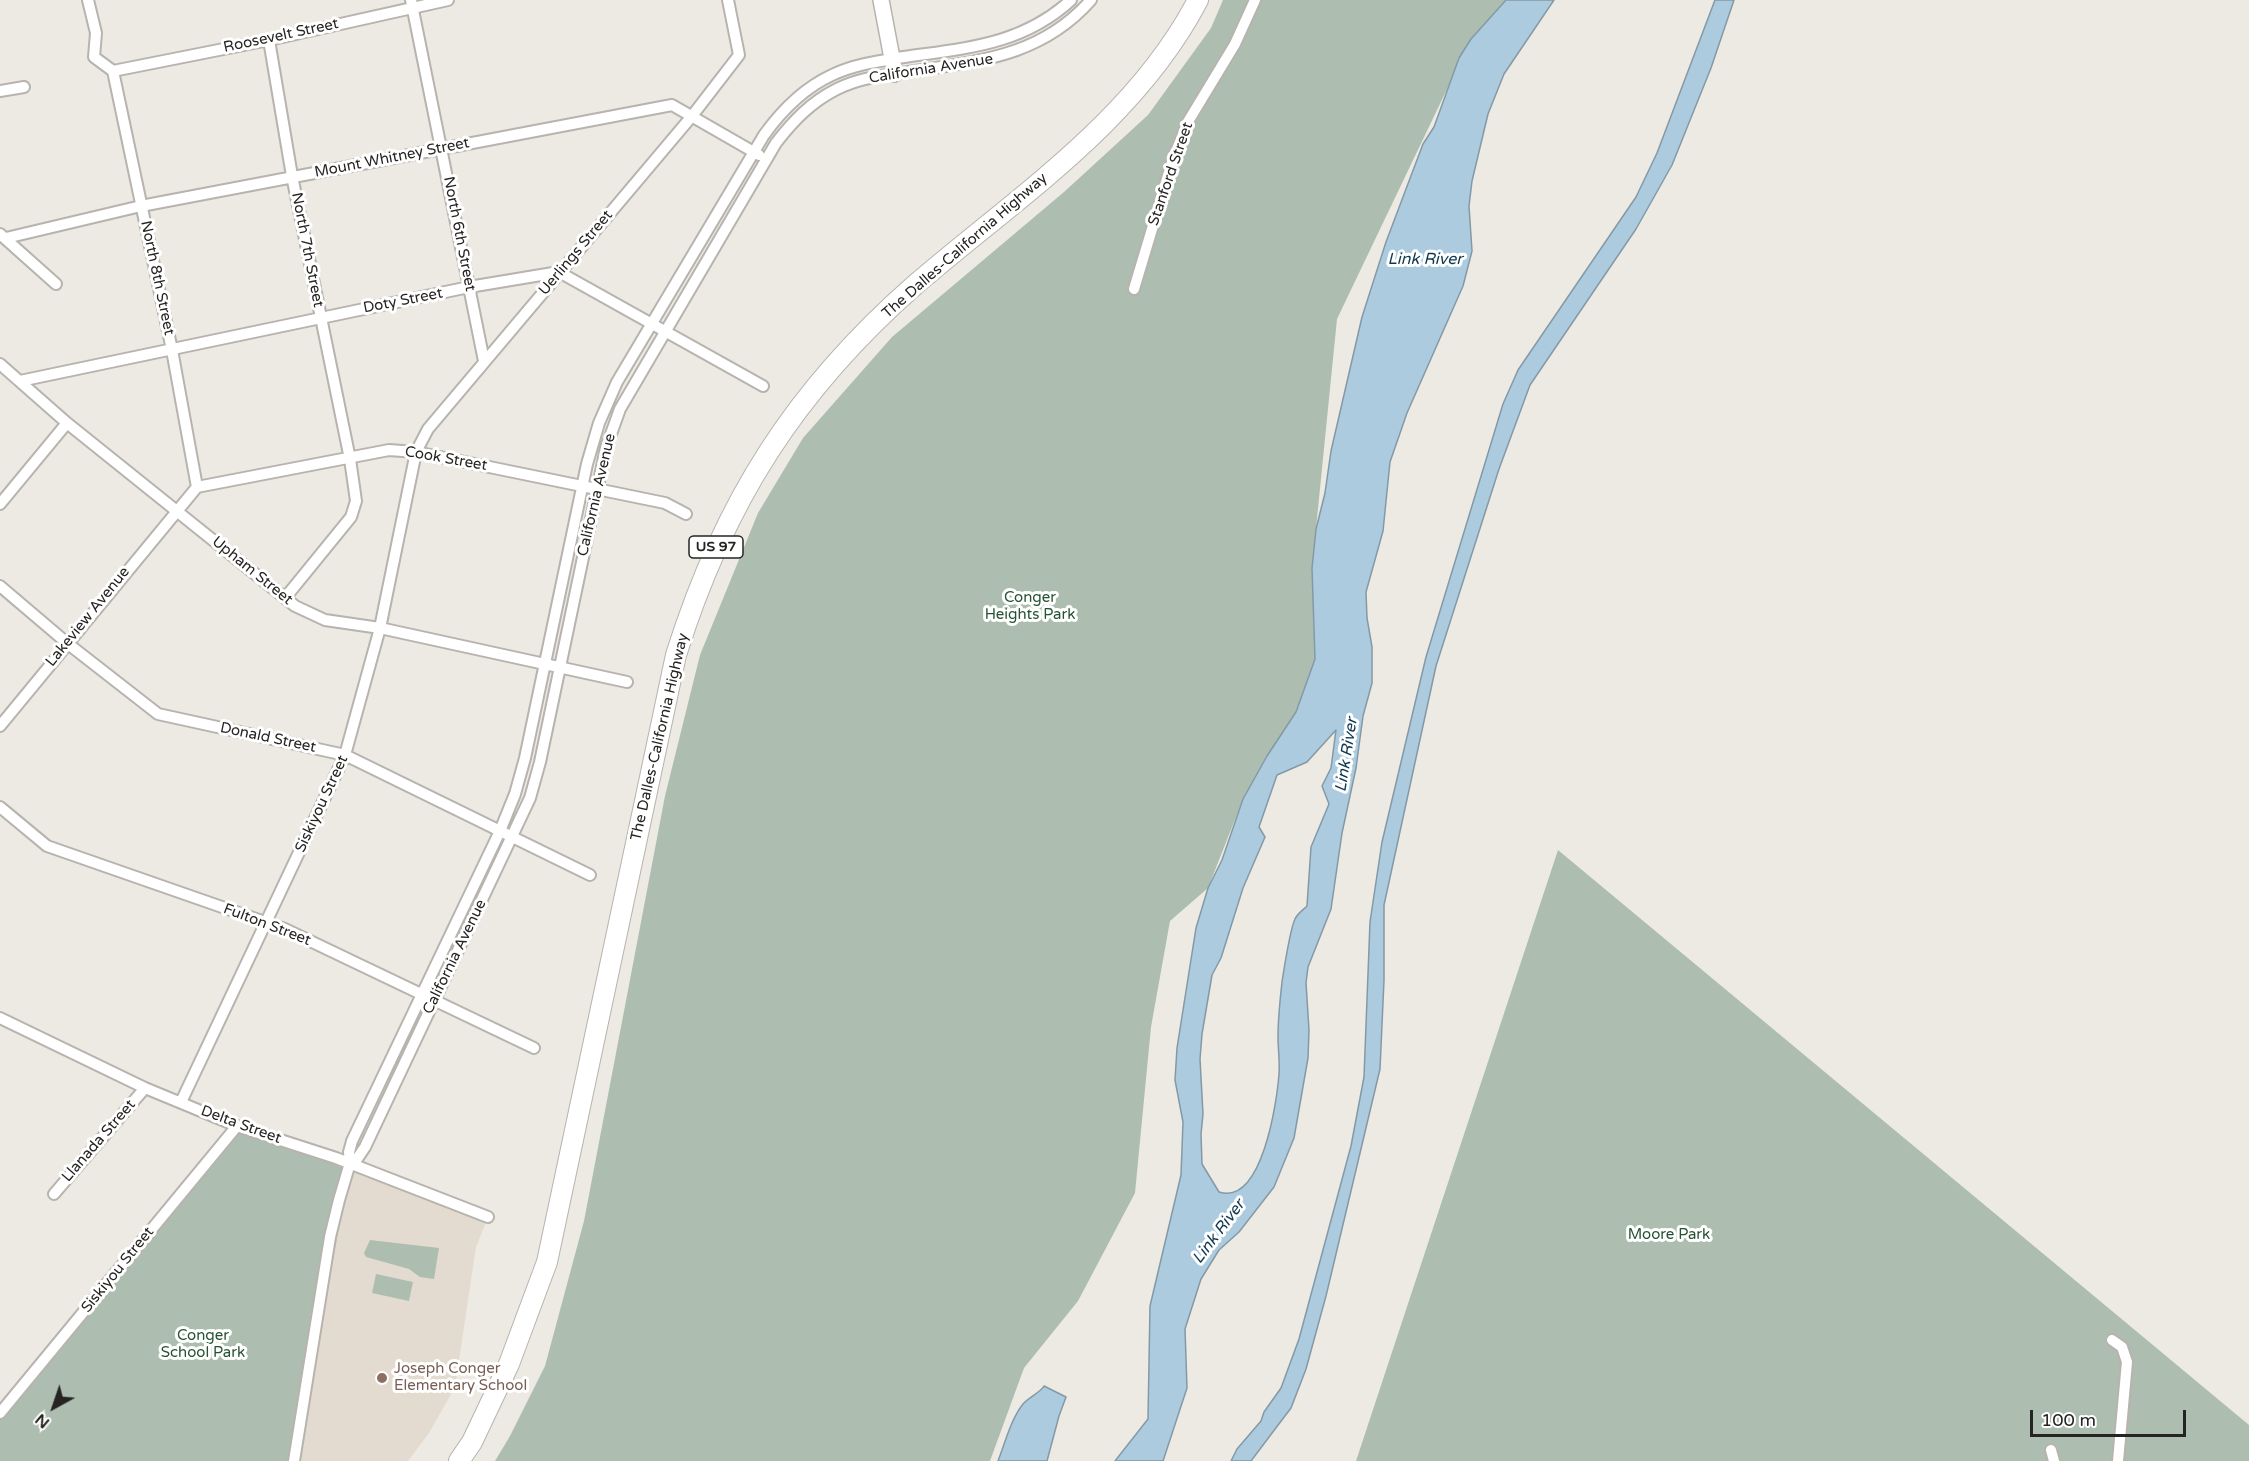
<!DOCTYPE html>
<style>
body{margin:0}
#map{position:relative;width:2249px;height:1461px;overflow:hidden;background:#ede9e3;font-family:"Varela Round",sans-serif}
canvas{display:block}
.north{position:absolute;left:24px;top:1377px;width:60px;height:60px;-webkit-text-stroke:4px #fff;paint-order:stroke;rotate:220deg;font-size:16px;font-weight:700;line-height:24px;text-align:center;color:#252422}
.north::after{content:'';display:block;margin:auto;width:21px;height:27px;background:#252422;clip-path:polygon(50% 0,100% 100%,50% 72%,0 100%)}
.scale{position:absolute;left:2030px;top:1410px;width:156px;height:27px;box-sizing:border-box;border:3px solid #252422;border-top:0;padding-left:8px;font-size:18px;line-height:21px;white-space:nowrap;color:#252422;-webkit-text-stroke:4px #fff;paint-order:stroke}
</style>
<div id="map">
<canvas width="2249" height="1461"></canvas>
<div class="north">N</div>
<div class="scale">100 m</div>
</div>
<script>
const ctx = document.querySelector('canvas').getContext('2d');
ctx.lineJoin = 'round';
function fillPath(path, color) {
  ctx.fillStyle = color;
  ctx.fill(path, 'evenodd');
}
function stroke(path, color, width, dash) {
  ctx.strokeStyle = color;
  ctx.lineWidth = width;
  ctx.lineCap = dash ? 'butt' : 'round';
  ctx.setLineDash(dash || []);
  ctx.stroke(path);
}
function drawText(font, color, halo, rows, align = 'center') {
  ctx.font = font + ' "Varela Round",sans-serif';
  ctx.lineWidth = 6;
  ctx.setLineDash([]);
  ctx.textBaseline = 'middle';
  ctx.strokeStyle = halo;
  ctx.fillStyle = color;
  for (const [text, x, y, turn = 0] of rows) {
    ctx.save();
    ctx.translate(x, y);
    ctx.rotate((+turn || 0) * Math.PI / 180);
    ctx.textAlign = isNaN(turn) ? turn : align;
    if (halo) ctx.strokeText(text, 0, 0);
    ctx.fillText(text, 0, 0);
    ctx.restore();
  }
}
const built = new Path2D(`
 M 237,1126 L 488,1217 L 476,1247 L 455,1387 L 429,1433 L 408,1461 L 0,1461 Z`);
const green = new Path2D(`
 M 1223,0 L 1506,0 L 1471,39 L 1337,319 L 1312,568 L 1315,659 L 1296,712 L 1243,799 L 1208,888 L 1170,921 L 1151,1027 L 1135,1193 L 1078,1301 L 1024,1368 L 990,1461 L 495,1461 L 510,1436 L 545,1366 L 584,1221 L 665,796 L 700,655 L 758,513 L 803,438 L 892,337 L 1064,192 L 1148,115 L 1211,28 Z
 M 1558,850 L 2249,1425 L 2249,1461 L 1356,1461 Z
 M 237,1126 L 350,1163 L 298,1461 L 0,1461 L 0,1413 Z
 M 370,1240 L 439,1248 L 434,1279 L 420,1277 L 409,1269 L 366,1257 L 364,1253 Z
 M 376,1274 L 413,1282 L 409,1301 L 372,1293 Z`);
const water = new Path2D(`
 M 1506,0 L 1554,0 L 1504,74 L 1488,114 L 1472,181 L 1469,206 L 1472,251 L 1463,286 L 1407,413 L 1390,462 L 1383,531 L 1366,592 L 1367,618 L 1372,647 L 1372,683 L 1363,716 L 1356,768 L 1342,833 L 1331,909 L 1308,967 L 1306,983 L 1309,1030 L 1308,1058 L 1294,1138 L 1274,1187 L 1239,1232 L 1219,1250 L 1201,1279 L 1185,1329 L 1187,1388 L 1163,1461 L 1115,1461 L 1148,1419 L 1150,1306 L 1181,1175 L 1183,1122 L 1175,1080 L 1177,1048 L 1196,928 L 1208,888 L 1222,860 L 1243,799 L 1267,756 L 1296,712 L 1315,659 L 1312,568 L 1316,529 L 1325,493 L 1331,451 L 1362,317 L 1386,242 L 1423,144 L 1434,127 L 1459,58 L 1471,39 ZM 1336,730 L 1331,768 L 1322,786 L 1329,804 L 1311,847 L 1307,906 C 1303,910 1297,914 1295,919 C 1290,930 1284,969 1282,982 C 1280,1000 1278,1019 1278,1037 C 1278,1049 1280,1062 1279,1074 C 1277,1102 1262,1206 1219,1192 L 1202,1164 L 1201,1134 L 1203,1114 L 1200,1059 L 1202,1034 L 1212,975 L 1221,958 L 1243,888 L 1265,837 L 1259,827 L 1277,775 L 1307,762 Z
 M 1715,0 L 1734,0 L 1711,68 L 1672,165 L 1636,229 L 1530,385 L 1499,469 L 1436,666 L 1384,905 L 1384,980 L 1380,1069 L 1326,1296 L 1306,1369 L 1291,1408 L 1251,1461 L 1231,1461 L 1237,1449 L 1261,1421 L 1264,1412 L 1281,1388 L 1299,1339 L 1351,1146 L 1364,1077 L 1370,922 L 1382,842 L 1426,657 L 1503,404 L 1518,370 L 1636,197 L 1657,153 Z
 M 1044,1386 L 1066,1397 L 1059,1416 L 1047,1461 L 998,1461 C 1005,1443 1011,1419 1023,1404 C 1029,1397 1041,1392 1044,1386 Z`);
const street = new Path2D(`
 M 88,0 L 96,33 L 94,57 L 113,71
 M 411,0 L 484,361
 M 269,40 L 292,176 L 350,459 L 356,501 L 351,517 L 285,598
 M 113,71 L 172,350 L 197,487
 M 113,71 L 269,40 L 448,0
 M 0,91 L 24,87
 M 0,234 L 56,284
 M 6,238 L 141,206 L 672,105 L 759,155
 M 1134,289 L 1173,159 L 1189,120 L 1235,44 L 1255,0
 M 0,364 L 67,423 L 295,606 L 325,620 L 380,628 L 627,682
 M 20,381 L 469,287 L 559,272 L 763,386
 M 0,504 L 67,423
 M 0,586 L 67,643 L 158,714 L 345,755 L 590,875
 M 0,726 L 197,487 L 389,450 L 416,452 L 665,503 L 686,514
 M 0,807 L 47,846 L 285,929 L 534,1048
 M 0,1018 L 145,1088 L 237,1126 L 336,1158 L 488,1217
 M 181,1102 L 345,755 L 380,628 L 416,452 L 428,429 L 692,116 L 739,55 L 728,0
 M 350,1163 L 357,1159 L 365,1147 L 530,798 L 540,762 L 606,448 L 620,409 L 776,143 C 793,121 811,102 837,89 C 859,78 884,75 908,72 C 978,61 1041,57 1091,0
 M 54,1194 L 145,1088
 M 2112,1340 L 2122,1347 L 2127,1362 L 2118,1461
 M 0,1413 L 237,1126
 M 2051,1450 L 2054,1461
 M 294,1461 L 330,1237 L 339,1200 L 350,1163 L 349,1152 L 352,1141 L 500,831 L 515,794 L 525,758 L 587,464 L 599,423 L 617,382 L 764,135 C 782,110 804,88 832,75 C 855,64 880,61 904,57 C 966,48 1022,45 1071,0`);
const secondary = new Path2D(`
 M 881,0 L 895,74`);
const highway = new Path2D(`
 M 459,1461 L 472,1442 L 509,1364 L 547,1262 L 676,655 C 724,502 795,390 916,284 C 1017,197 1135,121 1198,0`);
const markers = [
 [382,1378,6,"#8d6e63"]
];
const shields = [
 [716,547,54]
];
const shieldNames = [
 ["US 97",716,547]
];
const streetNames = [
 ["Roosevelt Street",281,36,-12],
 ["California Avenue",931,69,-9],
 ["Mount Whitney Street",392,158,-11],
 ["Stanford Street",1171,174,-71],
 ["North 6th Street",459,234,79],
 ["The Dalles-California Highway",965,246,-41],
 ["North 7th Street",307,250,79],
 ["Uerlings Street",576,253,-50],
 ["North 8th Street",157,278,78],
 ["Doty Street",403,301,-11],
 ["Cook Street",446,459,10],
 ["California Avenue",597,495,-77],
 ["Upham Street",252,571,39],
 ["Lakeview Avenue",88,617,-51],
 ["The Dalles-California Highway",660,737,-77],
 ["Donald Street",268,738,12],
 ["Siskiyou Street",322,804,-65],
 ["Fulton Street",267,925,21],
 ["California Avenue",455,957,-64],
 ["Delta Street",241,1125,20],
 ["Llanada Street",99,1141,-49],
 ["Siskiyou Street",118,1270,-51]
];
const parkNames = [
 ["Conger",1030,598],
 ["Heights Park",1030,615],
 ["Moore Park",1669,1235],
 ["Conger",203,1336],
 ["School Park",203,1353]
];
const educationNames = [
 ["Joseph Conger",394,1369],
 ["Elementary School",394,1386]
];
const waterNames = [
 ["Link River",1425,260],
 ["Link River",1347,755,-81],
 ["Link River",1219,1232,-53]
];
fillPath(built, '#e3dbcf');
fillPath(green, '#adbeb0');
fillPath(water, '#accbdf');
stroke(water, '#8499a6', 1.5);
stroke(street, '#b7b3ae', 14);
stroke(secondary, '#b7b3ae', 18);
stroke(highway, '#b7b3ae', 22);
stroke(street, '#fff', 10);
stroke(secondary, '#fff', 15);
stroke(highway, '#fff', 20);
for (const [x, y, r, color] of markers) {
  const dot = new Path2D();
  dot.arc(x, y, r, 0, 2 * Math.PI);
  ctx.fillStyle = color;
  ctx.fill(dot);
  stroke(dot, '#fff', 2);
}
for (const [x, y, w] of shields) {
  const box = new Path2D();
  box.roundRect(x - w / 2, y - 11, w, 22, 4.5);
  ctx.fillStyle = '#fff';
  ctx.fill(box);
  stroke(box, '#252422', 1.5);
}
drawText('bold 14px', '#252422', null, shieldNames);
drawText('15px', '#252422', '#fff', streetNames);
drawText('15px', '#255232', '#fff', parkNames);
drawText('15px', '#785e54', '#fff', educationNames, 'left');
drawText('italic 16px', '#0d374d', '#fff', waterNames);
</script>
